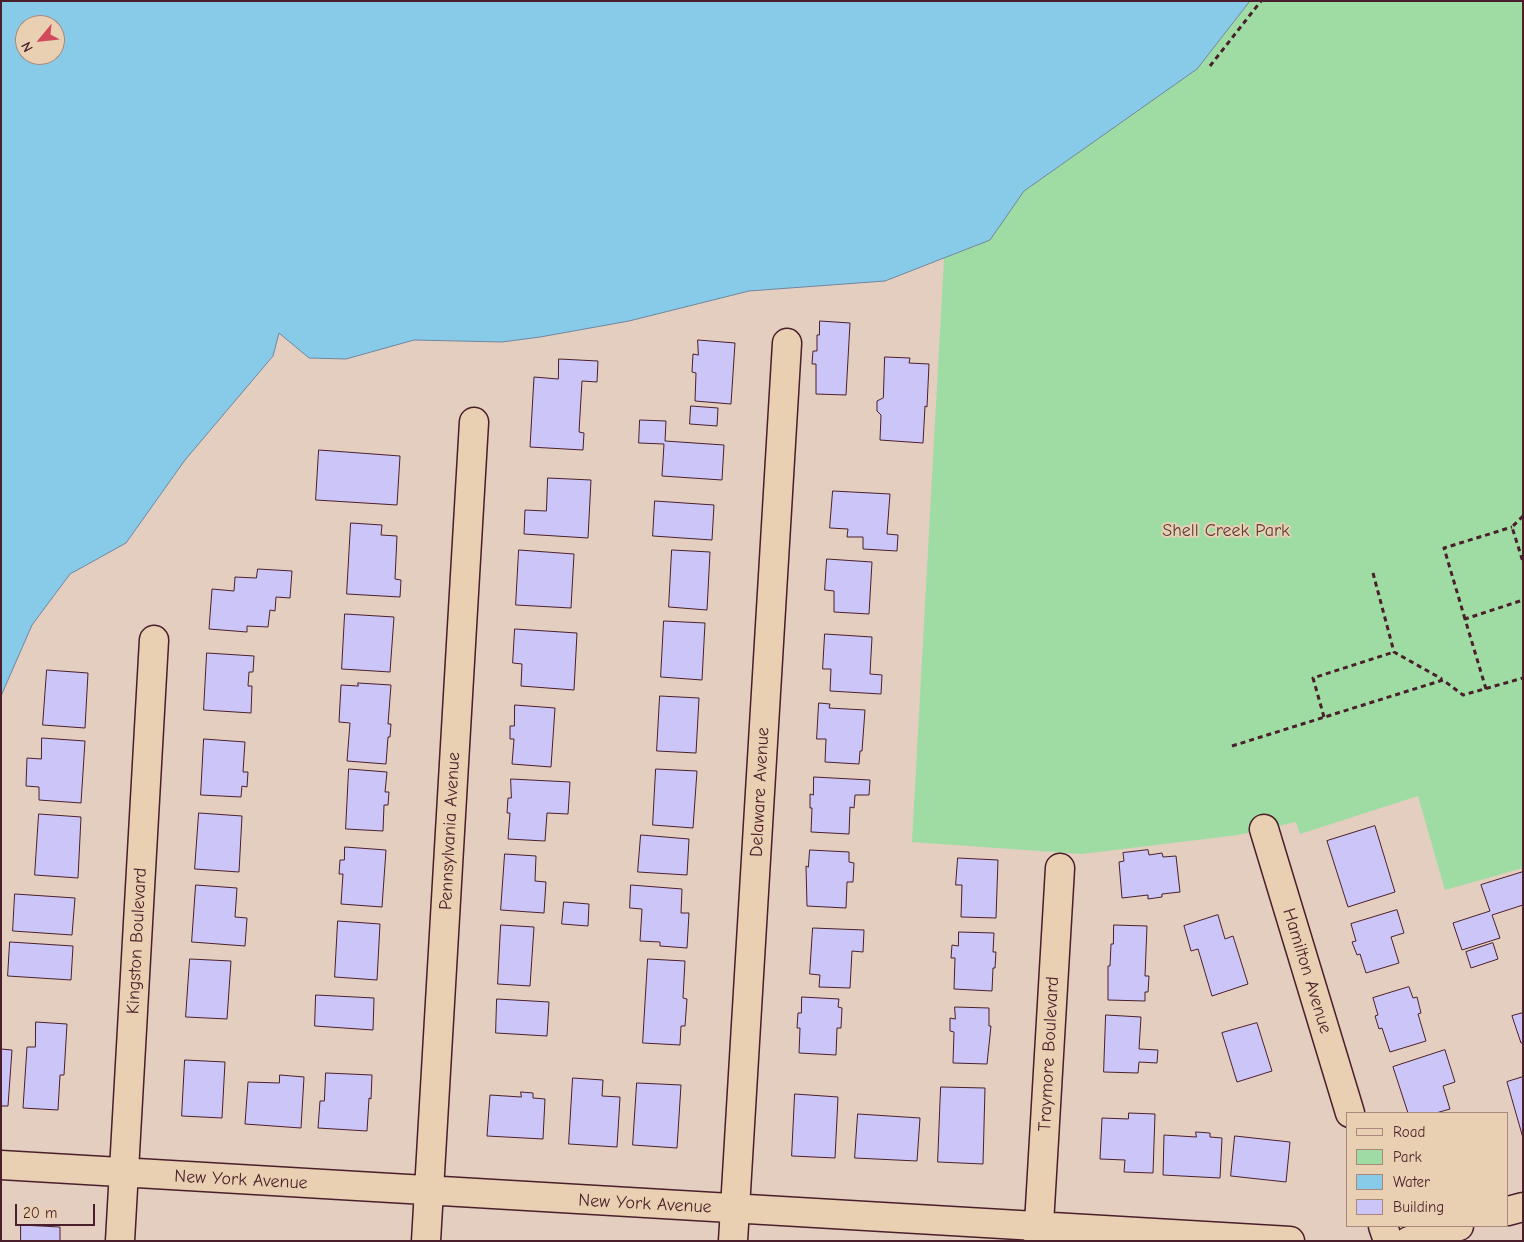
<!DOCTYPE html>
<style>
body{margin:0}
#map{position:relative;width:1524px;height:1242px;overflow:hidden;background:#e4cec0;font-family:"Comic Neue",sans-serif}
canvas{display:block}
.frame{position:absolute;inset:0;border:2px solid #4a1f2b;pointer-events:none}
.legend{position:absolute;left:1346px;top:1112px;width:162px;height:115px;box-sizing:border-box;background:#ead0b2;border:1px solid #aa897c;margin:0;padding:6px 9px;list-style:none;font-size:15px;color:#4a1f2b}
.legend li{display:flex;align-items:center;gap:10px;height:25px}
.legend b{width:25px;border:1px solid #aa897c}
.north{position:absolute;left:15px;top:15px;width:50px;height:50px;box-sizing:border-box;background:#ead0b2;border:1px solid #aa897c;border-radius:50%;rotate:242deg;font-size:14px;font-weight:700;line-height:20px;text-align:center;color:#4a1f2b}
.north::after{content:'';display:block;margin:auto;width:18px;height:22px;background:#d1495b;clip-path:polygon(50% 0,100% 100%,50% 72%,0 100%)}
.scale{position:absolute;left:15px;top:1204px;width:80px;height:22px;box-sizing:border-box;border:2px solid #4a1f2b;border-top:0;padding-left:6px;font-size:15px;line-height:18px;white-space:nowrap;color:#4a1f2b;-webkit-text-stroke:4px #ead0b2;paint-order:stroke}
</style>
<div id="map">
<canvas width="1524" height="1242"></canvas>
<div class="frame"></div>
<ul class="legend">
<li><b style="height:6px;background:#ead0b2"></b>Road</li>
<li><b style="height:14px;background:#9fdca3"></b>Park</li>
<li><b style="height:14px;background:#88cbe9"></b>Water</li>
<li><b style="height:14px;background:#ccc5f7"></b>Building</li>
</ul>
<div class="north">N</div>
<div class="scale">20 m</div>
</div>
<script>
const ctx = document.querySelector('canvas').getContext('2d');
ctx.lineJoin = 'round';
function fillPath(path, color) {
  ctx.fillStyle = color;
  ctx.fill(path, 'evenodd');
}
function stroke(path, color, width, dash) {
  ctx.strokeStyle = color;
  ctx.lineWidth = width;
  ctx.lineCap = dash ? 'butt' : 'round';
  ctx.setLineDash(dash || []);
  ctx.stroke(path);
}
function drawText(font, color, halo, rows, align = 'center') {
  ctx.font = font + ' "Comic Neue",sans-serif';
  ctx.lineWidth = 4;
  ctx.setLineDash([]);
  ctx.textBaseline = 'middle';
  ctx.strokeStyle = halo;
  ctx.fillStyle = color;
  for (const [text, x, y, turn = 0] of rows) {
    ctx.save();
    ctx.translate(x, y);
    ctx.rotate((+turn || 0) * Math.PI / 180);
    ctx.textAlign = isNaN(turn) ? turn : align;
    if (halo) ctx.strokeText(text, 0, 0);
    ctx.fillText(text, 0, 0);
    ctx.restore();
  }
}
const green = new Path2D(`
 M 1250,1 L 1523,1 L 1523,868 L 1445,890 L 1418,796 L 1300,834 L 1296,822 L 1238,835 L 1082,854 L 912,842 L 944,258 L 990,240 L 1024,191 L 1197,69 Z`);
const water = new Path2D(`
 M 1,1 L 1250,1 L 1197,69 L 1024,191 L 990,240 L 885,281 L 749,291 L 629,321 L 540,337 L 502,342 L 414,340 L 346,359 L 309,358 L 279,333 L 273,356 L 185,460 L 126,543 L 70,574 L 32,625 L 1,696 ZM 25,25 L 55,25 L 55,55 L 25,55 Z`);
const building = new Path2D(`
 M 820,321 L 850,323 L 846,395 L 816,394 L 816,364 L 812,364 L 813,351 L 817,351 L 817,335 L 819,335 Z
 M 698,340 L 735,343 L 731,404 L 695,401 L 696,373 L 692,372 L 693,354 L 698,355 Z
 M 885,357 L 910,358 L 909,363 L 929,364 L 927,407 L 925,406 L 923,443 L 880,440 L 881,415 L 877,411 L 877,401 L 883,398 Z
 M 559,359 L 598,361 L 597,382 L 582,381 L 579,432 L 584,433 L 583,450 L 530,447 L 534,377 L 558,379 Z
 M 691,406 L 718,408 L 717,426 L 690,424 Z
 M 640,420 L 666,421 L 665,441 L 724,445 L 722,480 L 662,476 L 664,444 L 639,443 Z
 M 319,450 L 400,456 L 397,505 L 316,500 Z
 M 548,478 L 591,480 L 588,538 L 524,534 L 525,510 L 546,511 Z
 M 833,491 L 890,494 L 887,534 L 898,535 L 897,551 L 863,549 L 863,537 L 847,537 L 848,529 L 830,528 Z
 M 655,501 L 714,505 L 712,540 L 653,536 Z
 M 351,523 L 382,525 L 381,535 L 397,536 L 395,579 L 401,580 L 400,597 L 347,594 Z
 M 519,550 L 574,554 L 571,608 L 516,605 Z
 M 672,550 L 710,552 L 707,610 L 669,607 Z
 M 827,559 L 872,562 L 869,614 L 834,612 L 834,591 L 825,590 Z
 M 258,569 L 292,571 L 290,598 L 276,597 L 275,611 L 270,610 L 268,627 L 247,626 L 247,632 L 209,629 L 212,589 L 234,591 L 235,577 L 256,578 Z
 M 345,614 L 394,617 L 390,672 L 342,669 Z
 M 664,621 L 705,623 L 702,680 L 661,677 Z
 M 515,629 L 577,633 L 574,690 L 521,686 L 522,664 L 513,663 Z
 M 825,634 L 872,637 L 870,674 L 882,675 L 881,694 L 830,691 L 831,669 L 823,669 Z
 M 207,653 L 254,656 L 253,672 L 249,672 L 248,686 L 252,686 L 251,713 L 204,710 Z
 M 47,670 L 88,673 L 85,728 L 43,725 Z
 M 358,683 L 391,685 L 388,724 L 391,724 L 390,737 L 388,737 L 386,764 L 347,761 L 350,723 L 339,722 L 341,685 L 358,686 Z
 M 660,696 L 699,698 L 696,753 L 657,751 Z
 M 819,703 L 830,704 L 829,708 L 865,710 L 862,751 L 860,751 L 859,764 L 825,762 L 826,739 L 817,739 Z
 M 515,705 L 555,708 L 551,767 L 512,764 L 514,739 L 510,739 L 510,726 L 514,726 Z
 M 42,738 L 85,741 L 81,803 L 39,800 L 39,787 L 26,786 L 27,758 L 41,759 Z
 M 204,739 L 245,742 L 243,772 L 248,772 L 247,787 L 242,786 L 241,797 L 201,795 Z
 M 349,769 L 387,772 L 385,792 L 389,792 L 388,805 L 384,805 L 383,831 L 346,829 Z
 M 656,769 L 697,771 L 693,828 L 653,825 Z
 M 814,777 L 870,780 L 869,795 L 855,795 L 854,808 L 850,807 L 849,834 L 811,832 L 812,808 L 810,808 L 810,794 L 813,795 Z
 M 511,779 L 570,782 L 568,814 L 547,813 L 545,841 L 508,839 L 510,813 L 507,813 L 508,798 L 511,798 Z
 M 199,813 L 242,816 L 239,872 L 195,869 Z
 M 39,814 L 81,817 L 78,878 L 35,875 Z
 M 1375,826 L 1395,892 L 1348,907 L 1327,841 Z
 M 641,835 L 689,839 L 687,875 L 638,872 Z
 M 345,847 L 386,850 L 382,907 L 341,904 L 343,874 L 339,874 L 340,860 L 344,860 Z
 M 810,850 L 849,852 L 849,862 L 854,863 L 853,882 L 847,882 L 846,908 L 807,906 L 806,866 L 808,867 Z
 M 1148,850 L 1149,855 L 1162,853 L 1163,857 L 1176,856 L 1180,892 L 1162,894 L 1162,897 L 1148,899 L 1148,895 L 1122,898 L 1119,862 L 1124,861 L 1123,853 Z
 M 505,854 L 536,856 L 535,881 L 546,882 L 544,913 L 501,910 Z
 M 958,858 L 998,860 L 996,918 L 961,917 L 962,885 L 956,885 Z
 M 1523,872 L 1523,905 L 1492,915 L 1500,938 L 1462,950 L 1453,923 L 1490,911 L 1481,885 Z
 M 196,885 L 237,888 L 235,917 L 247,918 L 245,946 L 192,942 Z
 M 631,885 L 682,889 L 681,913 L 689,913 L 687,948 L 660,946 L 660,942 L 640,941 L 642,909 L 630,908 Z
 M 15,894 L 75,898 L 72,935 L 13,931 Z
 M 564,902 L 589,904 L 588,926 L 562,924 Z
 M 1397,910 L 1404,933 L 1391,937 L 1399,963 L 1366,973 L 1360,954 L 1357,955 L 1352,942 L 1356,941 L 1351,924 Z
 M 1218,915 L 1225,939 L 1233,936 L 1248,984 L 1212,996 L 1198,949 L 1191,951 L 1184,926 Z
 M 338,921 L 380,924 L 377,980 L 335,977 Z
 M 501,925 L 534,927 L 530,986 L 498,984 Z
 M 1114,925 L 1147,926 L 1145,976 L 1149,976 L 1148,992 L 1145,992 L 1145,1001 L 1108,1000 L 1108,966 L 1110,966 L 1111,944 L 1113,944 Z
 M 813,928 L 864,930 L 863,952 L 852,951 L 850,988 L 819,987 L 820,975 L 810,974 Z
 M 959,932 L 994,933 L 993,952 L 996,952 L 995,968 L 993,968 L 992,991 L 954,989 L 955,958 L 951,958 L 952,945 L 958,946 Z
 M 10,942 L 73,946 L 71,980 L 8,976 Z
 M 1493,943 L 1498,959 L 1471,968 L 1466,952 Z
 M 190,959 L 231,961 L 227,1019 L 186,1017 Z
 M 648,959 L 685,961 L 683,998 L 687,999 L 685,1026 L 681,1026 L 680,1045 L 643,1043 Z
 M 1409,987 L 1413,998 L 1417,997 L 1421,1013 L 1418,1014 L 1426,1041 L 1390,1052 L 1382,1028 L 1379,1029 L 1375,1016 L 1378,1015 L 1373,998 Z
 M 316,995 L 374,998 L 373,1030 L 315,1026 Z
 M 802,997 L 839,999 L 838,1007 L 842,1008 L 841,1028 L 837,1028 L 836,1055 L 799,1053 L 800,1028 L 797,1028 L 798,1013 L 801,1013 Z
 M 497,999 L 549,1002 L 547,1036 L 496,1033 Z
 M 955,1007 L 989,1008 L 989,1026 L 991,1026 L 987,1064 L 953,1063 L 954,1032 L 950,1031 L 950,1018 L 955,1019 Z
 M 1523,1013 L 1523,1043 L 1521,1043 L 1512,1016 Z
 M 1106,1015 L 1141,1017 L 1139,1049 L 1158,1050 L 1157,1063 L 1139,1062 L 1138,1073 L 1104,1072 Z
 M 36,1022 L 67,1024 L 64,1075 L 60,1075 L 58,1110 L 23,1108 L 27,1047 L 35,1047 Z
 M 1257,1023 L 1272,1071 L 1237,1082 L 1222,1033 Z
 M 1,1049 L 12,1050 L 8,1106 L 1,1106 Z
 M 1445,1050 L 1455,1082 L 1443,1086 L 1450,1109 L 1436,1113 L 1408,1113 L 1393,1067 Z
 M 185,1060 L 225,1062 L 222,1118 L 182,1116 Z
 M 326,1073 L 372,1075 L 371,1099 L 369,1098 L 367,1131 L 318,1128 L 320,1101 L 324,1101 Z
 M 280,1075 L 304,1077 L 301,1128 L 245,1124 L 248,1082 L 279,1083 Z
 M 1523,1077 L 1523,1138 L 1507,1082 Z
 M 573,1078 L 603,1080 L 602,1096 L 620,1097 L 617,1147 L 569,1144 Z
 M 637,1083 L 681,1085 L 677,1148 L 633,1145 Z
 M 941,1087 L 985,1088 L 983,1164 L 938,1162 Z
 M 521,1092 L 533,1093 L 533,1098 L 545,1099 L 543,1139 L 487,1136 L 490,1095 L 521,1097 Z
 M 795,1094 L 838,1097 L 835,1158 L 792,1156 Z
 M 1129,1113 L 1155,1114 L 1153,1173 L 1124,1172 L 1125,1160 L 1100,1159 L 1102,1118 L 1128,1119 Z
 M 858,1114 L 920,1118 L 917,1161 L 855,1158 Z
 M 1196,1132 L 1210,1133 L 1210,1137 L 1222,1138 L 1220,1178 L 1163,1175 L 1164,1135 L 1196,1137 Z
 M 1235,1136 L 1290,1142 L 1286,1182 L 1231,1176 Z
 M 21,1225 L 60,1227 L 60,1241 L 21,1241 Z`);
const path = new Path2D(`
 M 1210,66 L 1261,1
 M 1523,516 L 1512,527 L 1523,562
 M 1373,573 L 1394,652 L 1442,679
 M 1465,619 L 1444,548 L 1512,527
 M 1486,689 L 1465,619 L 1523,600
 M 1324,717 L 1313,678 L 1394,652
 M 1232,746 L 1443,680 L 1463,695 L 1523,678`);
const minor = new Path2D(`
 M 1264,829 L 1350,1113
 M 1,1165 L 1290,1241
 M 1508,1211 L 1523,1207
 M 1383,1226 L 1388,1241
 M 120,1241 L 154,640
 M 426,1241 L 474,422
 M 733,1241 L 787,343
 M 1038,1241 L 1060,868
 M 1409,1241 L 1459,1226`);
const parkNames = [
 ["Shell Creek Park",1226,531]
];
const streetNames = [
 ["Delaware Avenue",760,792,-87],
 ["Pennsylvania Avenue",450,831,-87],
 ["Kingston Boulevard",137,941,-87],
 ["Hamilton Avenue",1307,971,73],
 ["Traymore Boulevard",1049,1054,-87],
 ["New York Avenue",241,1180,3],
 ["New York Avenue",645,1204,3]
];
fillPath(green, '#9fdca3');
fillPath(water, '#88cbe9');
stroke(water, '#6f869d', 1);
fillPath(building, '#ccc5f7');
stroke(building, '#4a1f2b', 1);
stroke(minor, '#4a1f2b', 31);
stroke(path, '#4a1f2b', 3, [5, 4]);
stroke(minor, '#ead0b2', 28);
drawText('18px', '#573b3d', '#ead0b2', parkNames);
drawText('18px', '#4a1f2b', '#ead0b2', streetNames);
</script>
